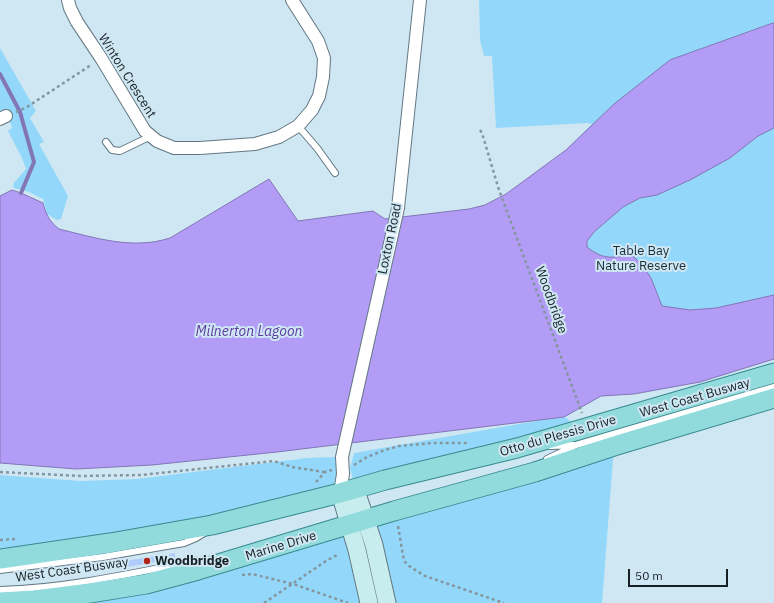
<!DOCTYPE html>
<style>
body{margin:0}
#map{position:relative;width:774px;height:603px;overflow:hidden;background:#cfe7f3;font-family:"IBM Plex Sans",sans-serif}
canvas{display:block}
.scale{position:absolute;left:628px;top:569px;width:100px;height:18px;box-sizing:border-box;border:2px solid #161f23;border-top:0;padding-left:5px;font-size:12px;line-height:14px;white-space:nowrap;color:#161f23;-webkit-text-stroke:3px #cfe7f3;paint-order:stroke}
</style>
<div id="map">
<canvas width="774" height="603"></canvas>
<div class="scale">50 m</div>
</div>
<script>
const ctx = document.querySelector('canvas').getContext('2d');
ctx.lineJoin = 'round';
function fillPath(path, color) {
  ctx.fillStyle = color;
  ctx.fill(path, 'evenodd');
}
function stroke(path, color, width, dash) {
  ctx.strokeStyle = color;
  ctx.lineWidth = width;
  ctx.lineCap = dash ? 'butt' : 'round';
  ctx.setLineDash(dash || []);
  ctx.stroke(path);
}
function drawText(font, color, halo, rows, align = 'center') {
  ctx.font = font + ' "IBM Plex Sans",sans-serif';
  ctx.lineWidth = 4;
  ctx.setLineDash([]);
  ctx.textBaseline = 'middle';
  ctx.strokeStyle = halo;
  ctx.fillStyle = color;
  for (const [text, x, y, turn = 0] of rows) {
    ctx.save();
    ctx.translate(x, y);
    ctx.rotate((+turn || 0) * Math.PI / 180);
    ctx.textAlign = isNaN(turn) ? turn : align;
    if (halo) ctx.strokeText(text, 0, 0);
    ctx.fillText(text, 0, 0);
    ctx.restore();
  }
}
const green = new Path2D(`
 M 479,0 L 774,0 L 774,359 L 700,382 L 634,394 L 601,396 L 565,417 L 570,421 L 575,430 L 355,487 L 350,468 L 354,453 L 553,418 L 277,452 L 152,465 L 76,469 L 0,463 L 0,196 L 12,190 L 21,193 L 43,203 C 46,215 50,222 59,229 C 96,238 133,250 170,238 L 269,179 L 298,221 L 373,211 L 385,219 L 469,209 L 485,205 L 506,194 L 566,150 L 592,124 L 587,123 L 496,128 L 492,56 L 484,56 L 480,40 Z
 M 0,48 L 36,111 L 30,118 L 44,142 L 39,144 L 68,196 L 61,219 L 57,220 L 47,214 L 43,199 L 29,192 L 14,188 L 13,184 L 26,169 L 22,158 L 8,131 L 12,128 L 7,112 L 0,115 Z
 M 614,446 L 602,603 L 387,603 L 366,519 Z
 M 337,457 L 336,489 L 318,497 L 0,553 L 0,475 L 81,481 L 137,479 L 307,458 Z
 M 349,525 L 369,603 L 0,603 L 90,593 Z`);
const water = new Path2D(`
 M 774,23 L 774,128 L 758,136 L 730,158 L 690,180 L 657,195 L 640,198 L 623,207 L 594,232 L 587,241 L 587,247 C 605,261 611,257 632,255 L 642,265 L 651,278 L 662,306 L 690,310 L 716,308 L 774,295 L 774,359 L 700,382 L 634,394 L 601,396 L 564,417 L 277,452 L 152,465 L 76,469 L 0,463 L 0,196 L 12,190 L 21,193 L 43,203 C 46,215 50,222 59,229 C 96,238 133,250 170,238 L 269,179 L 298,221 L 373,211 L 385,219 L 469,209 L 485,205 L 506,194 L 566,150 L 614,104 L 670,60 Z`);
const stream = new Path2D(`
 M 0,74 L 20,112 L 34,162 L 21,193`);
const building = new Path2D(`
 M 175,553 L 175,559 L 120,568 L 119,562 Z`);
const path = new Path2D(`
 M 16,112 L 27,107 L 91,65
 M 480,130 L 482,133 L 499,190 L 582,413
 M 354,465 L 367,457 L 385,450 L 399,446 L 432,443 L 467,443
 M 0,472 L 81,476 L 141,475 L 274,461 L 292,467 L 324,472
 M 316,482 L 325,472 L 332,470
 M 398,526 L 404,561 L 409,566 L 425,576 L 504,603
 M 0,540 L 16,539
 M 242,575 L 252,574 L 293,584 L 348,603
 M 264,603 L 326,561 L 339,554`);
const lane = new Path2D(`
 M 298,126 L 317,148 L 335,173
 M 106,142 L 112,150 L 120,151 L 151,136
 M 551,446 L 573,445
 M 547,459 L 576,445 L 774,387
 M 0,570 L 103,557 L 184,543 L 196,538 L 204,533
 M 0,590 C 67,588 134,573 200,560`);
const street = new Path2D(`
 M 68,0 L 70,8 L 77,22 L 101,58 L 145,131 L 157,141 L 174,148 L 200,148 L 255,144 L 279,137 L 298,126 L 312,110 L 319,96 L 323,77 L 324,58 L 318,41 L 292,0
 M 0,119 L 6,116
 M 340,493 L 343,474 L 342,457 L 398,208 L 420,0`);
const secondary = new Path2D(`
 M 355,488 L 374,545 L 387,603
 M 340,493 L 357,550 L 369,603`);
const primary = new Path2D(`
 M 0,559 L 110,543 L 212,525 L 340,493 L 385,480 L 517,448 L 774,373
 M 0,602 L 35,600 L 90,593 L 146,584 L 198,570 L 394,511 L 535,472 L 614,446 L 774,398`);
const markers = [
 [147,561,4,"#b22417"]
];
const streetNames = [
 ["Winton Crescent",127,76,58],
 ["Loxton Road",390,239,-78],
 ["Woodbridge",551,300,70],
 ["West Coast Busway",695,398,-16],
 ["Otto du Plessis Drive",558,436,-16],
 ["Marine Drive",281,546,-17],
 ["West Coast Busway",72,570,-8]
];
const parkNames = [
 ["Table Bay",641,251],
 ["Nature Reserve",641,266]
];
const poiNames = [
 ["Woodbridge",155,561]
];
const waterNames = [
 ["Milnerton Lagoon",249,332]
];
fillPath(green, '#93d8fa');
fillPath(water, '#b29cf5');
stroke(water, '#8376b6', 1);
stroke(stream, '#8376b6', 4);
fillPath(building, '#afcafc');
stroke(lane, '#627782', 8);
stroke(street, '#627782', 14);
stroke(secondary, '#627782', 19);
stroke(primary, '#378a8e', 21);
stroke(path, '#84969f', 2.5, [3, 3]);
stroke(lane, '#fff', 6);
stroke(street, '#fff', 12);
stroke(secondary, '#c8edee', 17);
stroke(primary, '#92dbdd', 19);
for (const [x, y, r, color] of markers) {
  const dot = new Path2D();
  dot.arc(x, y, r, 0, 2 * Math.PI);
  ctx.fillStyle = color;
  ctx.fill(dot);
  stroke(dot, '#cfe7f3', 1.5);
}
drawText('13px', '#161f23', '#cfe7f3', streetNames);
drawText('13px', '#1a2e37', '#cfe7f3', parkNames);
drawText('bold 13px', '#161f23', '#cfe7f3', poiNames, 'left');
drawText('italic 14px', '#5c3ba0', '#cfe7f3', waterNames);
</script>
